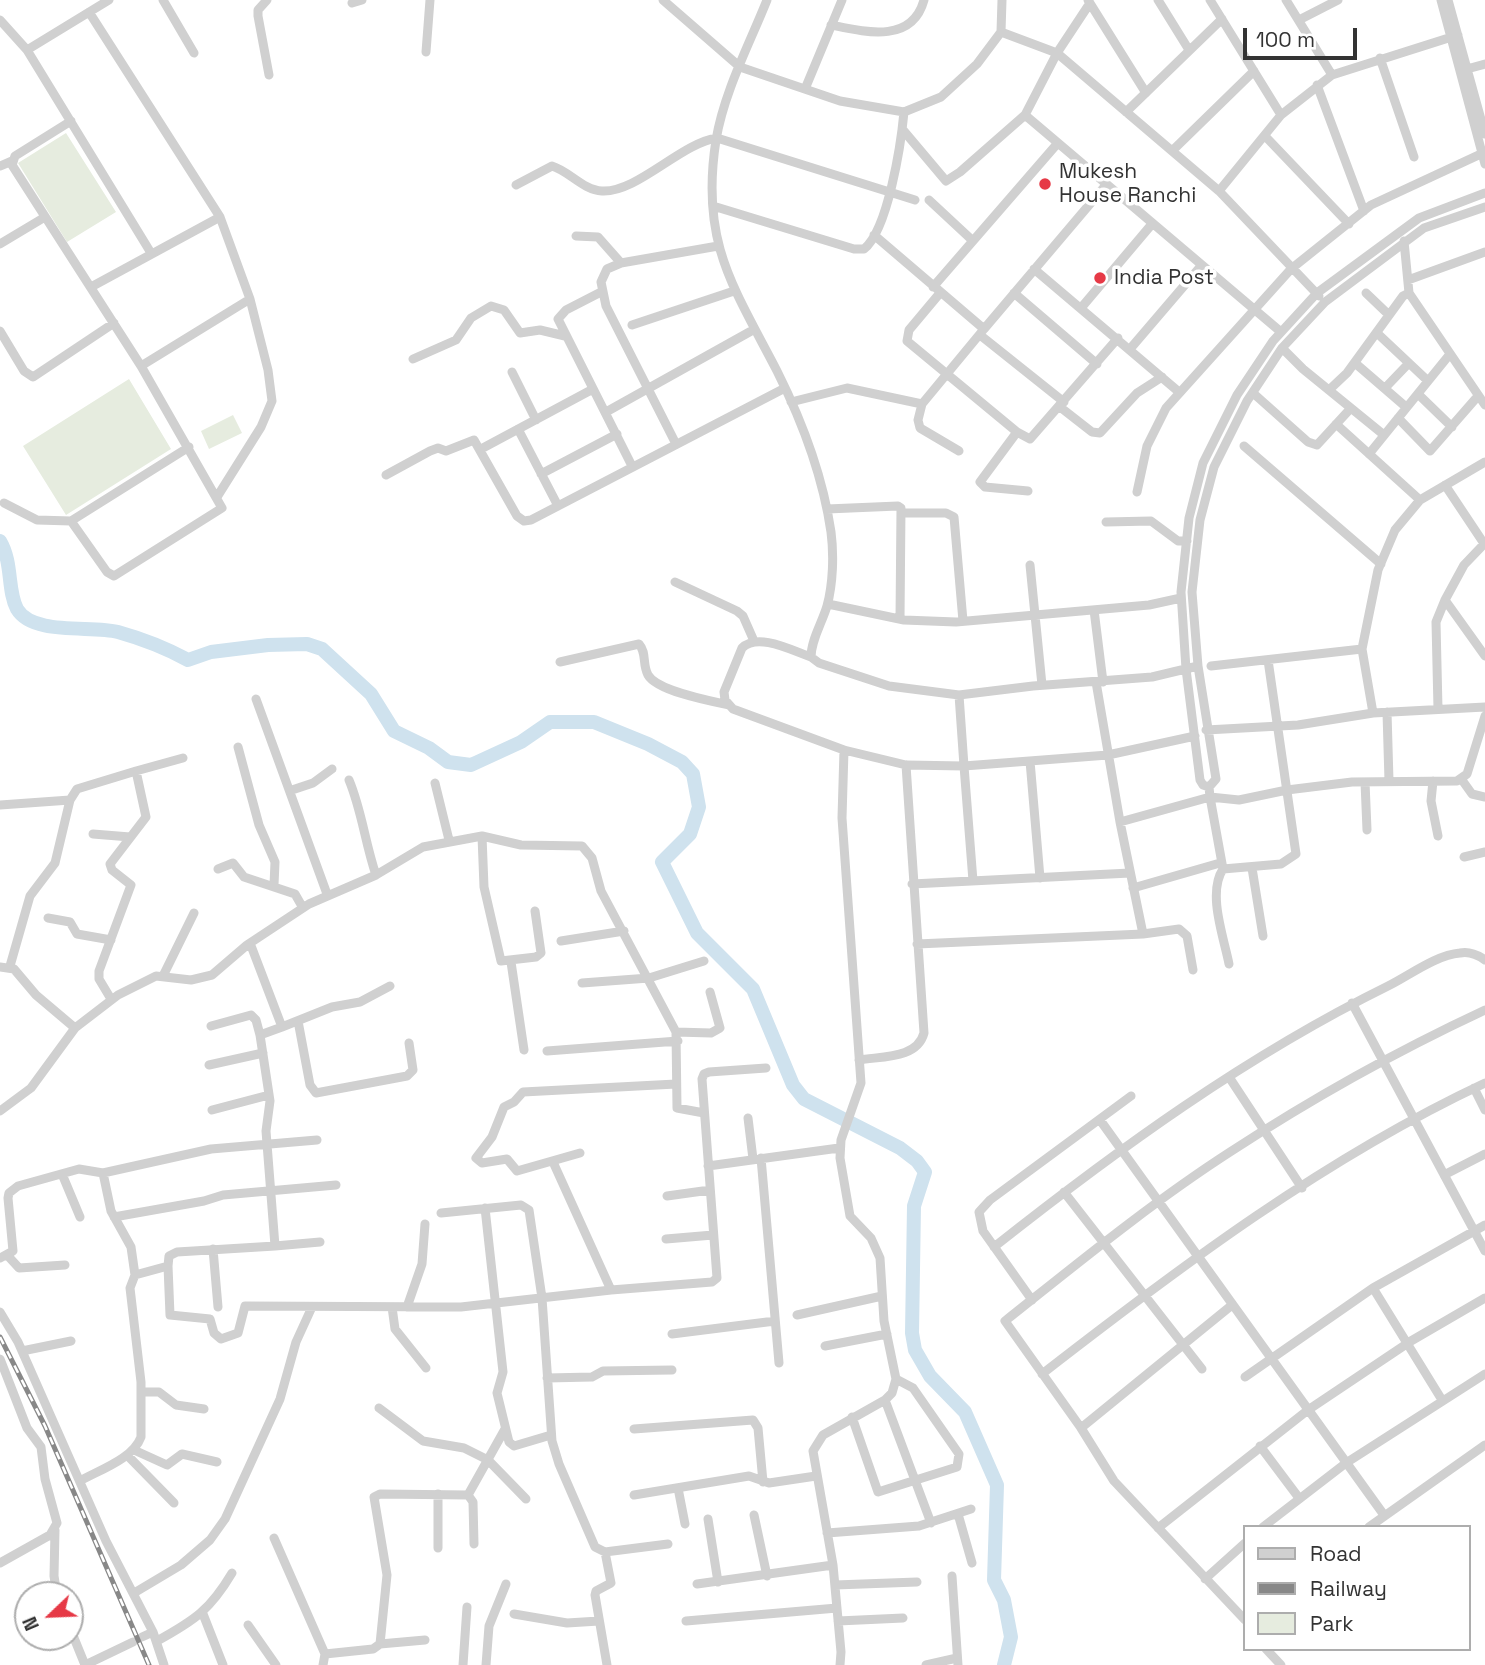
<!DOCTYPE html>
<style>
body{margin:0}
#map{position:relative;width:1485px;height:1665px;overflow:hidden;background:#fff;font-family:"Space Grotesk",sans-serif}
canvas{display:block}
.legend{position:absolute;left:1243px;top:1525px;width:228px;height:126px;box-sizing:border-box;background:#fff;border:2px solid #adadad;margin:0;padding:9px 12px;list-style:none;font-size:21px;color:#333}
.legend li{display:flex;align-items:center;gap:14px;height:35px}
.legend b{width:35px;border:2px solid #adadad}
.north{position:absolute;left:14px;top:1581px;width:70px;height:70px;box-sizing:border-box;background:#fff;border:2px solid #adadad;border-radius:50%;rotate:247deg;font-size:19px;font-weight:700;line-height:28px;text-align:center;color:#333}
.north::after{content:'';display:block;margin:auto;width:24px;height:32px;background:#e63946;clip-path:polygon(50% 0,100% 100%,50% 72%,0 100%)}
.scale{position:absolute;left:1243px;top:28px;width:114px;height:32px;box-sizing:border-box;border:4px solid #333;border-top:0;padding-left:9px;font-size:21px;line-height:24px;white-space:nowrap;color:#333;-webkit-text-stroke:5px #fff;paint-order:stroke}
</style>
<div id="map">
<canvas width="1485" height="1665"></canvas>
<ul class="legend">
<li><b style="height:9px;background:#d0d0d0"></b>Road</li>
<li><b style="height:9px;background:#888"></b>Railway</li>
<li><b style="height:19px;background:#e6ecdf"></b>Park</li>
</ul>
<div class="north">N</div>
<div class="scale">100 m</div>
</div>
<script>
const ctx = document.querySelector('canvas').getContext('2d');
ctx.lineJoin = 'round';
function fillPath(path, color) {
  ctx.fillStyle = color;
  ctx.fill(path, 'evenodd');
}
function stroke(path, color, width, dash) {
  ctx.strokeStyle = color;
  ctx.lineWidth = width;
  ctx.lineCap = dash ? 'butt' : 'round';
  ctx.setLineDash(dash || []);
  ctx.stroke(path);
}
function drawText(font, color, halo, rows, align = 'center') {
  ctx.font = font + ' "Space Grotesk",sans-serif';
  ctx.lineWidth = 7;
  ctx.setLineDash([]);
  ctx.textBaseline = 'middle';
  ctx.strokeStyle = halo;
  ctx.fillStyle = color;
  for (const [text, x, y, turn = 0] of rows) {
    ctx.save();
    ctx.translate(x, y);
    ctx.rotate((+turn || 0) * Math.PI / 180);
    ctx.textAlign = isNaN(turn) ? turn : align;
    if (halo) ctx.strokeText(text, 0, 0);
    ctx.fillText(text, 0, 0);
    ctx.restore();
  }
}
const green = new Path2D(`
 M 66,133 L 116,212 L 67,242 L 18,163 Z
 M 129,379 L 171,449 L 66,515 L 23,446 Z
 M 233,415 L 242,433 L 209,449 L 201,431 Z`);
const river = new Path2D(`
 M 0,541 C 13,563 7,590 17,609 C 33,636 92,625 118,632 C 143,639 166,648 188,660 L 211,652 L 268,645 L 307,644 L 322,649 L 371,694 L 394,731 L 429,748 L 448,762 L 471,765 L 521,742 L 550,722 L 594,722 L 648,744 L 682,762 L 693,774 L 699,807 L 690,834 L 662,862 L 697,933 L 753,989 L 793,1085 L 804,1099 L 900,1148 L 917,1161 L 925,1172 L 914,1206 L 912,1333 L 915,1350 L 930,1376 L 965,1412 L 997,1485 L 994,1580 L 1004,1600 L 1011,1637 L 1004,1665`);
const minor = new Path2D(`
 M 163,0 L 194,53
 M 267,0 L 258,10 L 258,16 L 269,75
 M 663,0 L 740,67 L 840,101 L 904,112 L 941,97 L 977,64 L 1001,32 L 1002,0
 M 767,0 C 749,45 724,92 716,140 C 700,242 733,286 777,371 C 802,421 823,477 831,532 C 834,555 833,584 827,606 C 822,623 811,640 811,657 L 819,663 L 889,686 L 959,695 L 1033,686 L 1152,677 L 1198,666
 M 1088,0 L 1146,93
 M 1158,0 L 1189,50
 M 1210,0 L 1281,115
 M 1286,0 L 1332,75
 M 1441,0 L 1485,164
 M 1448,0 L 1485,134
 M 352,3 L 362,0
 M 1090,3 L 1057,53 L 1025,115 L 1281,332
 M 89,12 L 220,217 L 250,299 L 268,370 L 272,401 L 261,427 L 217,497
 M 0,20 L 27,50 L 151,253
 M 1299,20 L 1338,0
 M 831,25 C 865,32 912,44 924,0
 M 1001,32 L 1057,53 L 1219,191 L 1319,296
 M 27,50 L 109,0
 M 426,52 L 430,0
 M 1380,58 L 1414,157
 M 1467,69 L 1485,64
 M 1317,85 L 1364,211
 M 805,89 L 842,0
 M 1126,112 L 1222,19
 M 903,130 L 946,181 L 960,172 L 1025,115
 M 1265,136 L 1349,224
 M 1172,151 L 1254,71
 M 0,166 L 12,161
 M 516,185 L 552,166 C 569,171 583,190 602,191 C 637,193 681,143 717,138 L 915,200
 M 1219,191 L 1281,115 L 1332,75 L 1458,35
 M 929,200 L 972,240
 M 713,206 L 854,249 L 864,249 C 888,230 901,144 904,112
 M 874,235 L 984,329 L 1106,185
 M 576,236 L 598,237 L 621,263
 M 1404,241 L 1409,293 L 1485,405
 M 0,244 L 45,217
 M 1034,269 L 1179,392
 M 1408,280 L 1485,252
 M 91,287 L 220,217
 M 933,287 L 1057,144
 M 601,292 L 566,310 L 558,319 L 632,466
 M 940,293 L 909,330 L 907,341 L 1017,432 L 1030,439 L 1118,338
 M 1014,293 L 1097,364
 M 1366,293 L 1389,315
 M 1081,308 L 1152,224
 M 632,325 L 734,291
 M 0,331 L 24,371 L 33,377 L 114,323
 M 1377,333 L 1428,381
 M 980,335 L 1064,402
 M 1282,348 L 1303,369 L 1384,435
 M 1130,349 L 1201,266
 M 413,359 L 456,340 L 471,318 L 491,306 L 504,310 L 520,333 L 540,330 L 565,336
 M 1355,363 L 1406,407
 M 141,366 L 250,299
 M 512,372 L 536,420
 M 1385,388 L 1409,363
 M 1329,390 L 1347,373 L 1403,296 L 1409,293
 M 1253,393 L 1308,442 L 1317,445 L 1351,408
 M 1418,394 L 1452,427
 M 791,402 L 847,388 L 922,404 L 984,329
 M 922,404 L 918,420 L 920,428 L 959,451
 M 1060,407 L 1092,432 L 1100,433 L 1137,393 L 1162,377
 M 606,412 L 753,330
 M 1398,418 L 1430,451 L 1478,396
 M 1336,424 L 1420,500
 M 518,429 L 558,506
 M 1017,432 L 980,482 L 985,487 L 1028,491
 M 676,444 L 606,306 L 601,282 L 607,269 L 621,263 L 718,246
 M 1244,446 L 1381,564
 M 481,449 L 593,389
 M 1369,454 L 1450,354
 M 541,474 L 617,434
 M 386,475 L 430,451 L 438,448 L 446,451 L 474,440 L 517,516 L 524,521 L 531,520 L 785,388
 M 1445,485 L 1485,545
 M 1137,492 L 1147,446 L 1166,408 L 1291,269 L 1371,205 L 1485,152
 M 4,503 L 37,520 L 71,521 L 189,447
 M 827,509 L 898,506 L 901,508 L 900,619
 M 903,513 L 946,513 L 954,517 L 963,621
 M 71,521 L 107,572 L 114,576 L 222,508 L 141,366 L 12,165 L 15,156 L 71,121
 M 1106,522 L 1151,521 L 1178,541 L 1187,541
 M 1484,544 L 1464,565 L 1445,600 L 1485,656
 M 1030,565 L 1042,685
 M 675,582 L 737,611 L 743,616 L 754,641
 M 828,604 L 904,620 L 956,622 L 1149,605 L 1181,598
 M 1094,610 L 1103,682
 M 811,657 C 793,651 758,632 742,648 L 724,692 L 725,700 L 733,709 L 844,750
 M 1268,660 L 1296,854 L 1281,864 L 1223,869 L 1210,797 L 1209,787 L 1216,779 L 1198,666 L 1192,592 L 1200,520 L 1214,467 L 1247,401 L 1282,348 L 1325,302 L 1424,228 L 1485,207
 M 560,662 L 639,644 C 647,653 642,664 648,675 C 657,691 710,701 729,705
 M 1211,666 L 1362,649
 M 1096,682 L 1120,822 L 1143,934
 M 256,699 L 327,894
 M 1438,709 L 1436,622 L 1445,600
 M 1387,712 L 1389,781
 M 1373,713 L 1362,649 L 1378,570 L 1395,530 L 1420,500 L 1485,462
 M 1206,730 L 1298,725 L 1373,713 L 1485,707
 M 238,747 L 259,825 L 275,862 L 274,885
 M 1030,761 L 1040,878
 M 136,771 L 183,758
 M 349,780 C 362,811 365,843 376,875
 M 1462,780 L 1472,794 L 1485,797
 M 1433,781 L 1431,801 L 1438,836
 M 1365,782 L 1367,830
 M 435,783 L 449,840
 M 1209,787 L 1203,785 L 1200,780 L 1186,669 L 1181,592 L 1189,518 L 1203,463 L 1237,395 L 1273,341 L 1317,293 L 1419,218 L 1485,193
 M 292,790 L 313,783 L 332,769
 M 0,805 L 70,800 L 77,789 L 136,771 L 146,817 L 110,864 L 112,870 L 131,885 L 99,971 L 99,979 L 111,999
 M 1120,822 L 1210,797 L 1239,800 L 1287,790 L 1352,782 L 1457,781 L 1467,774 L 1485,716
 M 93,834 L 130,837
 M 482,836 L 484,887 L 501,961 L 536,957 L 541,953 L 535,911
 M 1464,857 L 1485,852
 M 1252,868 L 1263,936
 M 218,869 L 233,863 L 244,877 L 295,894 L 303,908
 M 1223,869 C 1207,893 1224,938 1229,964
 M 973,881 L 964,766 L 1108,755 L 1195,736
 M 912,884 L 1130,873
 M 1133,888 L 1220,863
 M 48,918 L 70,922 L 77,934 L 111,940
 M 561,941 L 624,931
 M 917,944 L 1143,934 L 1179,929 L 1187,936 L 1193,970
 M 511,962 L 524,1050
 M 10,966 L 30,896 L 55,863 L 70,800
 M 0,967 L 14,969 L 36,995 L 75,1028
 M 163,976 L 194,913
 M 582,983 L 649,978 L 704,961
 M 1352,1003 L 1485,1251
 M 298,1021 L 310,1085 L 316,1093 L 407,1076 L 413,1070 L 409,1043
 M 211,1026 L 251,1015 L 256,1020 L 260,1035
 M 282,1027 L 332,1007 L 360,1002 L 390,986
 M 676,1032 L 711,1033 L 720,1028 L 710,992
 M 547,1051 L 678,1041
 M 859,1060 C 882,1056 917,1059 924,1033 L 906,765
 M 209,1065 L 263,1053
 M 1229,1077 L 1302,1188
 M 1474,1088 L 1485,1110
 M 212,1110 L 269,1095
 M 0,1111 L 31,1088 L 75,1028 L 118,995 L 156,976 L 191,980 L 212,975 L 247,945 L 309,904 L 376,875 L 423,847 L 482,836 L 521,845 L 582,846 L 592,858 L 601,891 L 676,1032 L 677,1108 L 704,1113
 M 748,1118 L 753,1159
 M 1100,1120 L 1384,1515
 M 580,1153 L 517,1171 L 507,1159 L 482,1163 L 476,1158 L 492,1137 L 504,1107 L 514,1102 L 523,1092 L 676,1084
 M 761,1158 L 779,1363
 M 553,1162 L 611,1290
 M 708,1166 L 839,1148
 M 103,1173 L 111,1211 L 131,1247 L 135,1275
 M 62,1174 L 80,1217
 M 1444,1175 L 1485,1154
 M 1064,1192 L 1202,1369
 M 667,1196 L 710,1190
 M 485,1208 L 503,1372 L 497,1393 L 509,1442 L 514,1446 L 551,1435
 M 441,1213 L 521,1205 L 529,1210 L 542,1298 L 552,1441 L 559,1464 L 595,1547 L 605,1552 L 668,1544
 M 114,1217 L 204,1201 L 223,1195 L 336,1185
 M 666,1239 L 713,1235
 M 275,1246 L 320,1242
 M 994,1247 C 1118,1149 1246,1056 1388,986 C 1410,975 1436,955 1460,953 C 1470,951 1478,955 1485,960
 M 213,1249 L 218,1307
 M 8,1256 L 19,1268 L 65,1265
 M 0,1258 L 13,1251 L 8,1198 L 9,1193 L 18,1186 L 79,1169 L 103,1173 L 211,1149 L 317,1140
 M 168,1266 L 170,1315 L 210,1319 L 214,1333 L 221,1339 L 238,1333 L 245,1306 L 461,1307 L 611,1290 L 712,1282 L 717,1278 L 702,1079 L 704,1074 L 709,1072 L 766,1068
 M 1373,1288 L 1442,1400
 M 1032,1300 L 983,1231 L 979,1212 L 990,1200 L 1131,1096
 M 1232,1305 L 1081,1428 L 1114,1481 L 1245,1620
 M 392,1307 L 395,1329 L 426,1368
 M 407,1307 L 422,1264 L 425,1224
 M 0,1312 L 18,1342 L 106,1541 L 153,1632 L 164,1665
 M 797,1315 L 882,1296
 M 672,1334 L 775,1321
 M 825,1346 L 887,1334
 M 22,1351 L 71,1341
 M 0,1359 L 27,1428 L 41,1447 L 45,1479 L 57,1523 L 50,1535 L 0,1563
 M 1042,1374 C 1181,1266 1325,1158 1485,1083
 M 1245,1377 L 1373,1288 L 1485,1225
 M 547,1378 L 592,1377 L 603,1371 L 672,1370
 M 141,1392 L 159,1392 L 176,1405 L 204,1409
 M 885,1400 L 931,1523
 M 379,1408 L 423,1441 L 464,1448 L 488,1460 L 526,1499
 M 852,1417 L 878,1492 L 957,1467 L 959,1454 L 913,1388 L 896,1379
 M 1081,1428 L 1005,1321 C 1078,1263 1151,1203 1230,1152 C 1311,1099 1397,1051 1485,1010
 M 634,1429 L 753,1420 L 758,1428 L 763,1482
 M 1260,1446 L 1299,1498
 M 134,1450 L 167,1465 L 182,1454 L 217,1462
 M 127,1455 L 174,1503
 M 80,1481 C 99,1470 133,1459 141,1437 L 141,1382 L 130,1288 L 135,1275 L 168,1266 L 169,1256 L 177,1252 L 275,1246 L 266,1131 L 270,1101 L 260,1035 L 282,1027 L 250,943
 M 678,1488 L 685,1524
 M 468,1495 L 473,1502 L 474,1544
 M 634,1495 L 749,1476 L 769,1483 L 816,1476
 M 958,1514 L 972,1563
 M 754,1515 L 767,1576
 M 708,1519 L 718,1582
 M 1263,1527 L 1346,1463 L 1485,1374
 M 1369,1527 L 1485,1445
 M 1158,1528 L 1308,1410 L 1411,1341 L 1485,1298
 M 55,1530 L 54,1576 L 57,1595
 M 827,1533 L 919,1526 L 971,1509
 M 274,1538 L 325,1654 L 323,1665
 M 438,1548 L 438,1494
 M 605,1552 L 611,1583 L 596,1591 L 595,1595 L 607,1665
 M 952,1576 L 958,1665
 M 1205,1579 L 1245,1543
 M 697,1584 L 833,1565
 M 835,1585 L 917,1582
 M 134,1593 L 181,1565 L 210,1540 L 225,1519 L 280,1399 L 296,1342 L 312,1307
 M 203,1614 L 223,1665
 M 514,1614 L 567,1623 L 599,1621
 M 686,1621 L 837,1608
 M 838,1621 L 903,1618
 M 248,1625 L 276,1665
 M 70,1628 L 85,1665
 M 142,1637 L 153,1632
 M 157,1641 C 195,1620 210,1610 232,1573
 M 380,1644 L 425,1640
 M 1266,1649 L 1281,1665
 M 325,1654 L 373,1649 L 380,1644 L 387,1575 L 374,1497 L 380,1494 L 468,1495 L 505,1429
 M 85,1665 L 133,1642
 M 463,1665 L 467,1607
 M 486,1665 L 489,1626 L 506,1584
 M 840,1665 L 841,1652 L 833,1565 L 813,1451 L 823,1435 L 885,1400 L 892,1393 L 896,1379 L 884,1321 L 880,1258 L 871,1238 L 850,1216 L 840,1158 L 841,1140 L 861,1083 L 842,818 L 844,750 L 906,765 L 964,766 L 959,695
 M 926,1665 L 957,1658`);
const rail = new Path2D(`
 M 0,1337 L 45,1426 L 149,1665`);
const markers = [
 [1045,184,7,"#e63946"],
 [1100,278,7,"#e63946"]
];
const poiNames = [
 ["Mukesh",1059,172],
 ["House Ranchi",1059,196],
 ["India Post",1114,278]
];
fillPath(green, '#e6ecdf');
stroke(river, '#cfe2ee', 14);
stroke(minor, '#d0d0d0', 9);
stroke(rail, '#888', 5);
stroke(rail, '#fff', 2.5, [8]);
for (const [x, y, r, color] of markers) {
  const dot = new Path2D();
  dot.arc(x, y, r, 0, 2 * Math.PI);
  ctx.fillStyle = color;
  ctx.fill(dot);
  stroke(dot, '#fff', 2.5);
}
drawText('21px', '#333', '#fff', poiNames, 'left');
</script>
